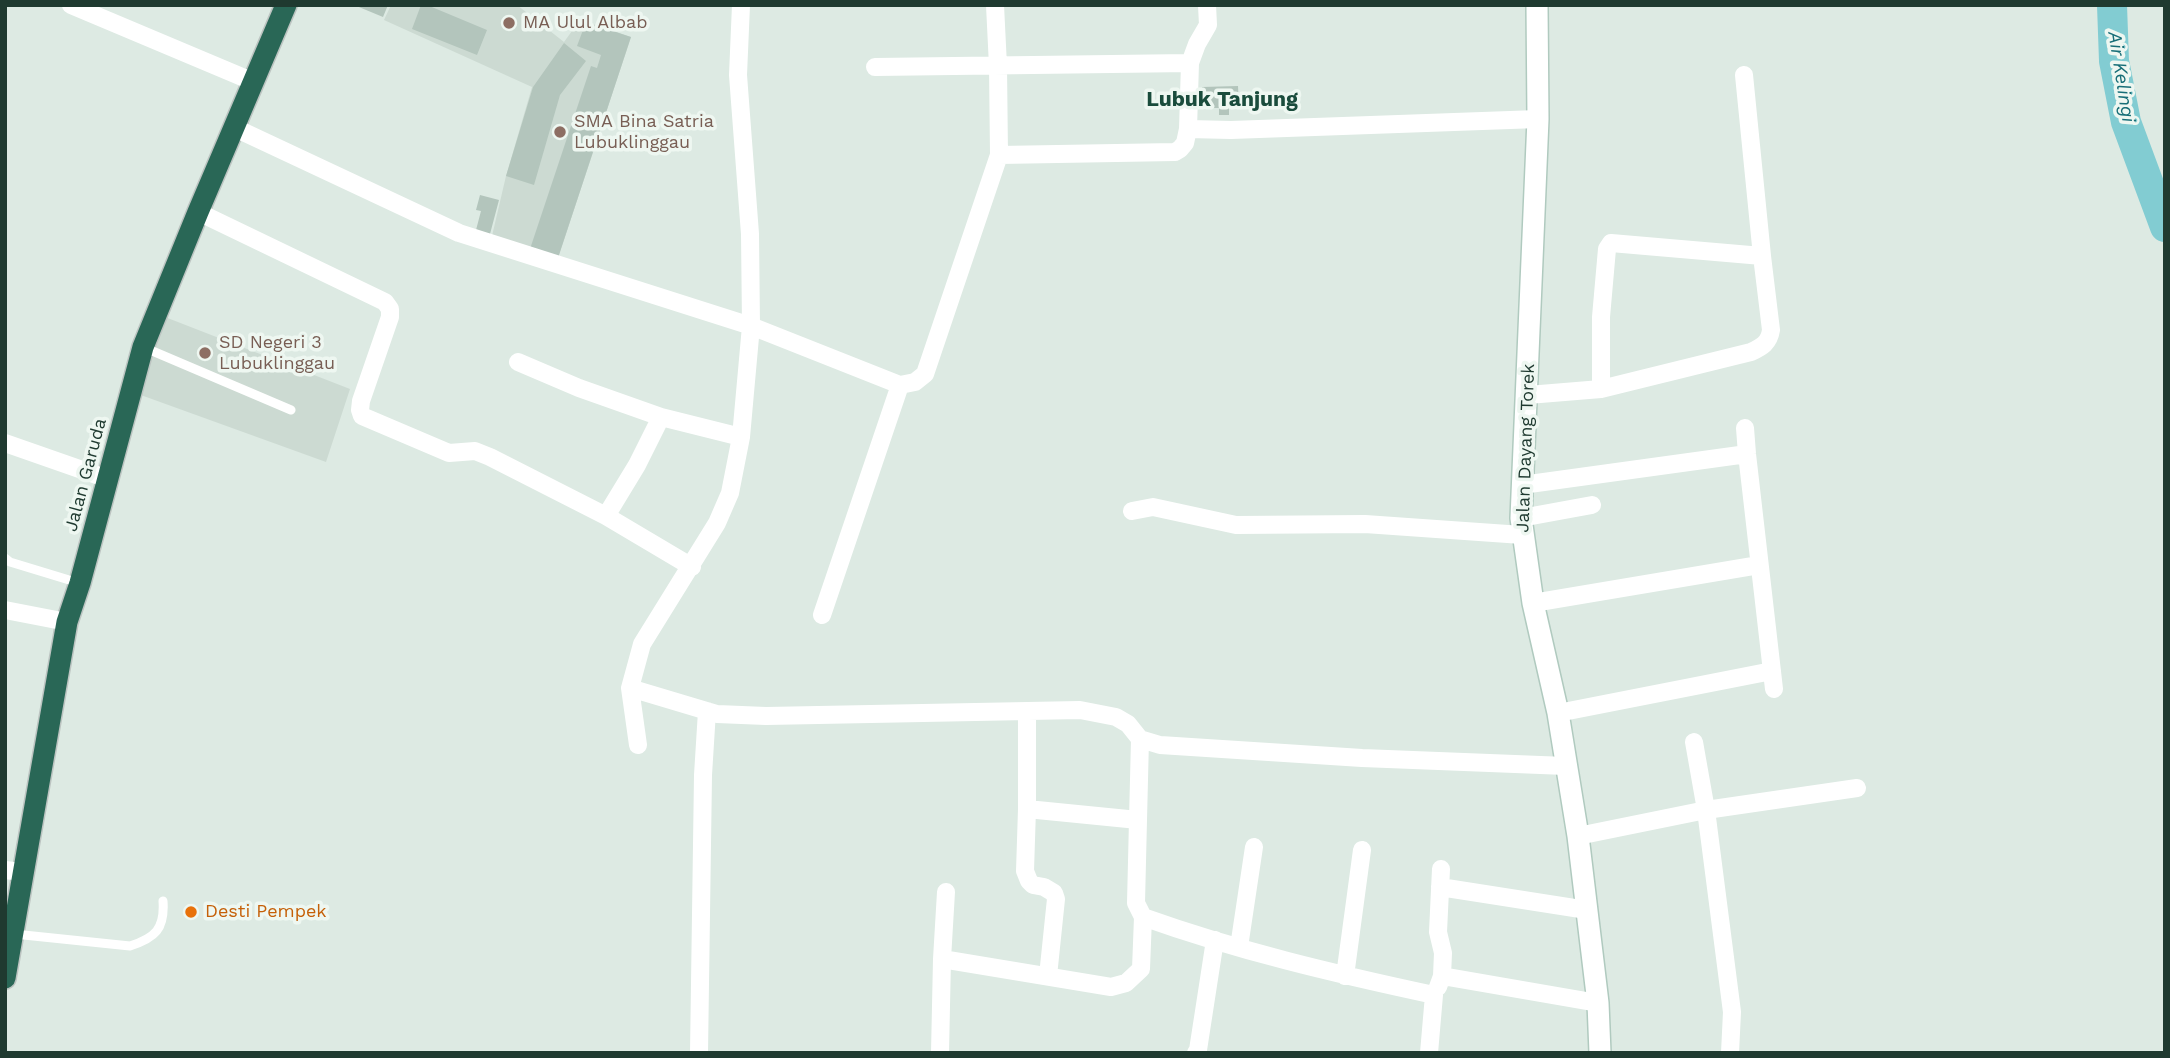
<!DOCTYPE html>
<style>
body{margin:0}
#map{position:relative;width:2170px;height:1058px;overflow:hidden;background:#ddeae3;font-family:"Work Sans",sans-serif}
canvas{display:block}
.frame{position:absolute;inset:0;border:7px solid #1f3a30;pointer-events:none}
</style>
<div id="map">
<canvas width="2170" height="1058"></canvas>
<div class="frame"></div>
</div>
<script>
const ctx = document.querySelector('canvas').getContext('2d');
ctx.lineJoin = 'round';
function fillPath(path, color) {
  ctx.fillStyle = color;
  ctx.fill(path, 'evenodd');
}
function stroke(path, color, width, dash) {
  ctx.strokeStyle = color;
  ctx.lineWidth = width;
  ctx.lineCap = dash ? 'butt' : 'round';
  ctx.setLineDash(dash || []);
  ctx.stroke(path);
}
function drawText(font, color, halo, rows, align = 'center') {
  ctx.font = font + ' "Work Sans",sans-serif';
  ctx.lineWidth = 7;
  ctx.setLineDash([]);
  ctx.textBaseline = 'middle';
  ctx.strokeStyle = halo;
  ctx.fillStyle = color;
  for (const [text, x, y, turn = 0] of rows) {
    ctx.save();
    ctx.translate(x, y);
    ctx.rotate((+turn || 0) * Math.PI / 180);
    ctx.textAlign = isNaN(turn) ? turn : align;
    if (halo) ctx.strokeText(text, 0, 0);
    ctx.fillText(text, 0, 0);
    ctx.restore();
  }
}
const built = new Path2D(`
 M 391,5 L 517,5 L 564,42 L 580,20 L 631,37 L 558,258 L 492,236 L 506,176 L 532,87 L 384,20 Z
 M 165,317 L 350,389 L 326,462 L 138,394 Z`);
const river = new Path2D(`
 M 2112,5 L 2114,61 L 2126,122 L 2165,227`);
const building = new Path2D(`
 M 354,5 L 388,5 L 383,17 Z
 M 421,5 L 427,5 L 487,30 L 477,55 L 412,29 Z
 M 586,22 L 631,37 L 558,258 L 530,249 L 591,66 L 597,68 L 601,55 L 577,46 Z
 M 564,43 L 586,61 L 560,95 L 534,185 L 506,176 L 533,87 Z
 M 1238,86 L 1239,108 L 1229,108 L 1229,115 L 1219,115 L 1219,108 L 1202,108 L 1202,87 Z
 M 480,195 L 499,200 L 490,234 L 476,230 L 481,211 L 476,210 Z`);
const lane = new Path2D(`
 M 143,347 L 291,410
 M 5,558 L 10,562 L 79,583
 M 14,934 L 130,946 C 155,938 165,929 163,901`);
const street = new Path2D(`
 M 71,5 L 254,82
 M 875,67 L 1190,63
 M 1744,75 L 1762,256
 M 235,128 L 459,233 L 751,326 L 900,385 L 915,382 L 925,374 L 999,155 L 998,66 L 995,5
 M 1188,129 L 1231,130 L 1538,119
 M 999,155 L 1175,152 L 1180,149 L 1185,143 L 1188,129 L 1190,63 L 1197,44 L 1208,25 L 1207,5
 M 198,212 L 385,302 L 390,309 L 390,317 L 361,401 L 360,410 L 362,416 L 449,453 L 475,451 L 490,457 L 606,516 L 692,567
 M 518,362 L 579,388 L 661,417 L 741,437
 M 1528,395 L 1601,389 L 1751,352 C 1762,347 1769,343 1771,330 L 1762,256 L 1611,243 L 1607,249 L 1601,317 L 1601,389
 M 1745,428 L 1747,454 L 1774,689
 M 5,443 L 108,479
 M 1522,485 L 1747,454
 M 1132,511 L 1153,507 L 1236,525 L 1365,524 L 1522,535
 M 606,516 L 637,465 L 661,417
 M 1521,518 L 1592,505
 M 1533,603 L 1759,565
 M 5,610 L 67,622
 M 822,615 L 900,385
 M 630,688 L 717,714 L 766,716 L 1080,710 L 1116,717 L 1128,724 L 1140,739 L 1160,745 L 1362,758 L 1566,766
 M 1027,711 L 1027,809 L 1138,820 L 1136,903 L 1143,917 C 1238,951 1336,974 1434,995 L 1429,1053
 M 1558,713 L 1772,671
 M 1694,742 L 1706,810 L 1732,1012 L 1730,1053
 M 638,745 L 630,688 L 642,644 L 717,523 L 730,493 L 741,437 L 751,326 L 750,234 L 738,75 L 741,5
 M 1027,809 L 1025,871 L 1029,881 L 1033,885 L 1044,887 L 1054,893 L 1056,899 L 1048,976
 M 1138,820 L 1140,739
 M 1578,836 L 1706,810 L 1857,788
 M 5,870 L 23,872
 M 1440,887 L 1587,910
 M 1239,947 L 1254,847
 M 942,959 L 1111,987 L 1126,983 L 1141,969 L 1143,917
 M 1345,976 L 1362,850
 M 1442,976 L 1598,1003
 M 1438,987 L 1442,976 L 1443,953 L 1438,932 L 1441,869
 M 699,1053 L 703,775 L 707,711
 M 940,1053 L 942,959 L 946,892
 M 1196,1053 L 1198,1050 L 1215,940`);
const secondary = new Path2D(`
 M 1537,5 L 1538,119 L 1521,518 L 1533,603 L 1558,713 L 1578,836 L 1598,1003 L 1600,1053`);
const highway = new Path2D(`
 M 5,978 L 67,622 L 80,583 L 143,347 L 198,212 L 286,5`);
const markers = [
 [509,23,7,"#8d6e63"],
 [560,132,7,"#8d6e63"],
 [205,353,7,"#8d6e63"],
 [191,912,7,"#e8710a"]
];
const educationNames = [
 ["MA Ulul Albab",523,23],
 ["SMA Bina Satria",574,122],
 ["Lubuklinggau",574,143],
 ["SD Negeri 3",219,343],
 ["Lubuklinggau",219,364]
];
const streetNames = [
 ["Jalan Dayang Torek",1526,448,-88],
 ["Jalan Garuda",86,475,-75]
];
const foodNames = [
 ["Desti Pempek",205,912]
];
const waterNames = [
 ["Air Kelingi",2121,77,81]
];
const quarterNames = [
 ["Lubuk Tanjung",1222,100]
];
fillPath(built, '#ccdad2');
stroke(river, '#82ccd2', 30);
fillPath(building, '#b3c5bc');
stroke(secondary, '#b0cabf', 24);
stroke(highway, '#bcc4c1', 24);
stroke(lane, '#fff', 9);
stroke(street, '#fff', 18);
stroke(secondary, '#fff', 21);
stroke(highway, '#296756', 21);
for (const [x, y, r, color] of markers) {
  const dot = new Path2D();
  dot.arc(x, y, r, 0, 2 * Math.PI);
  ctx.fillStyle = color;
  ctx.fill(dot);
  stroke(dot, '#eef7f1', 2.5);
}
drawText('18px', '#785e54', '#eef7f1', educationNames, 'left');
drawText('18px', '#1f3a30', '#eef7f1', streetNames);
drawText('18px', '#c56008', '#eef7f1', foodNames, 'left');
drawText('italic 19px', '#176e77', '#eef7f1', waterNames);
drawText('bold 21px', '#1a4c3c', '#eef7f1', quarterNames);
</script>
